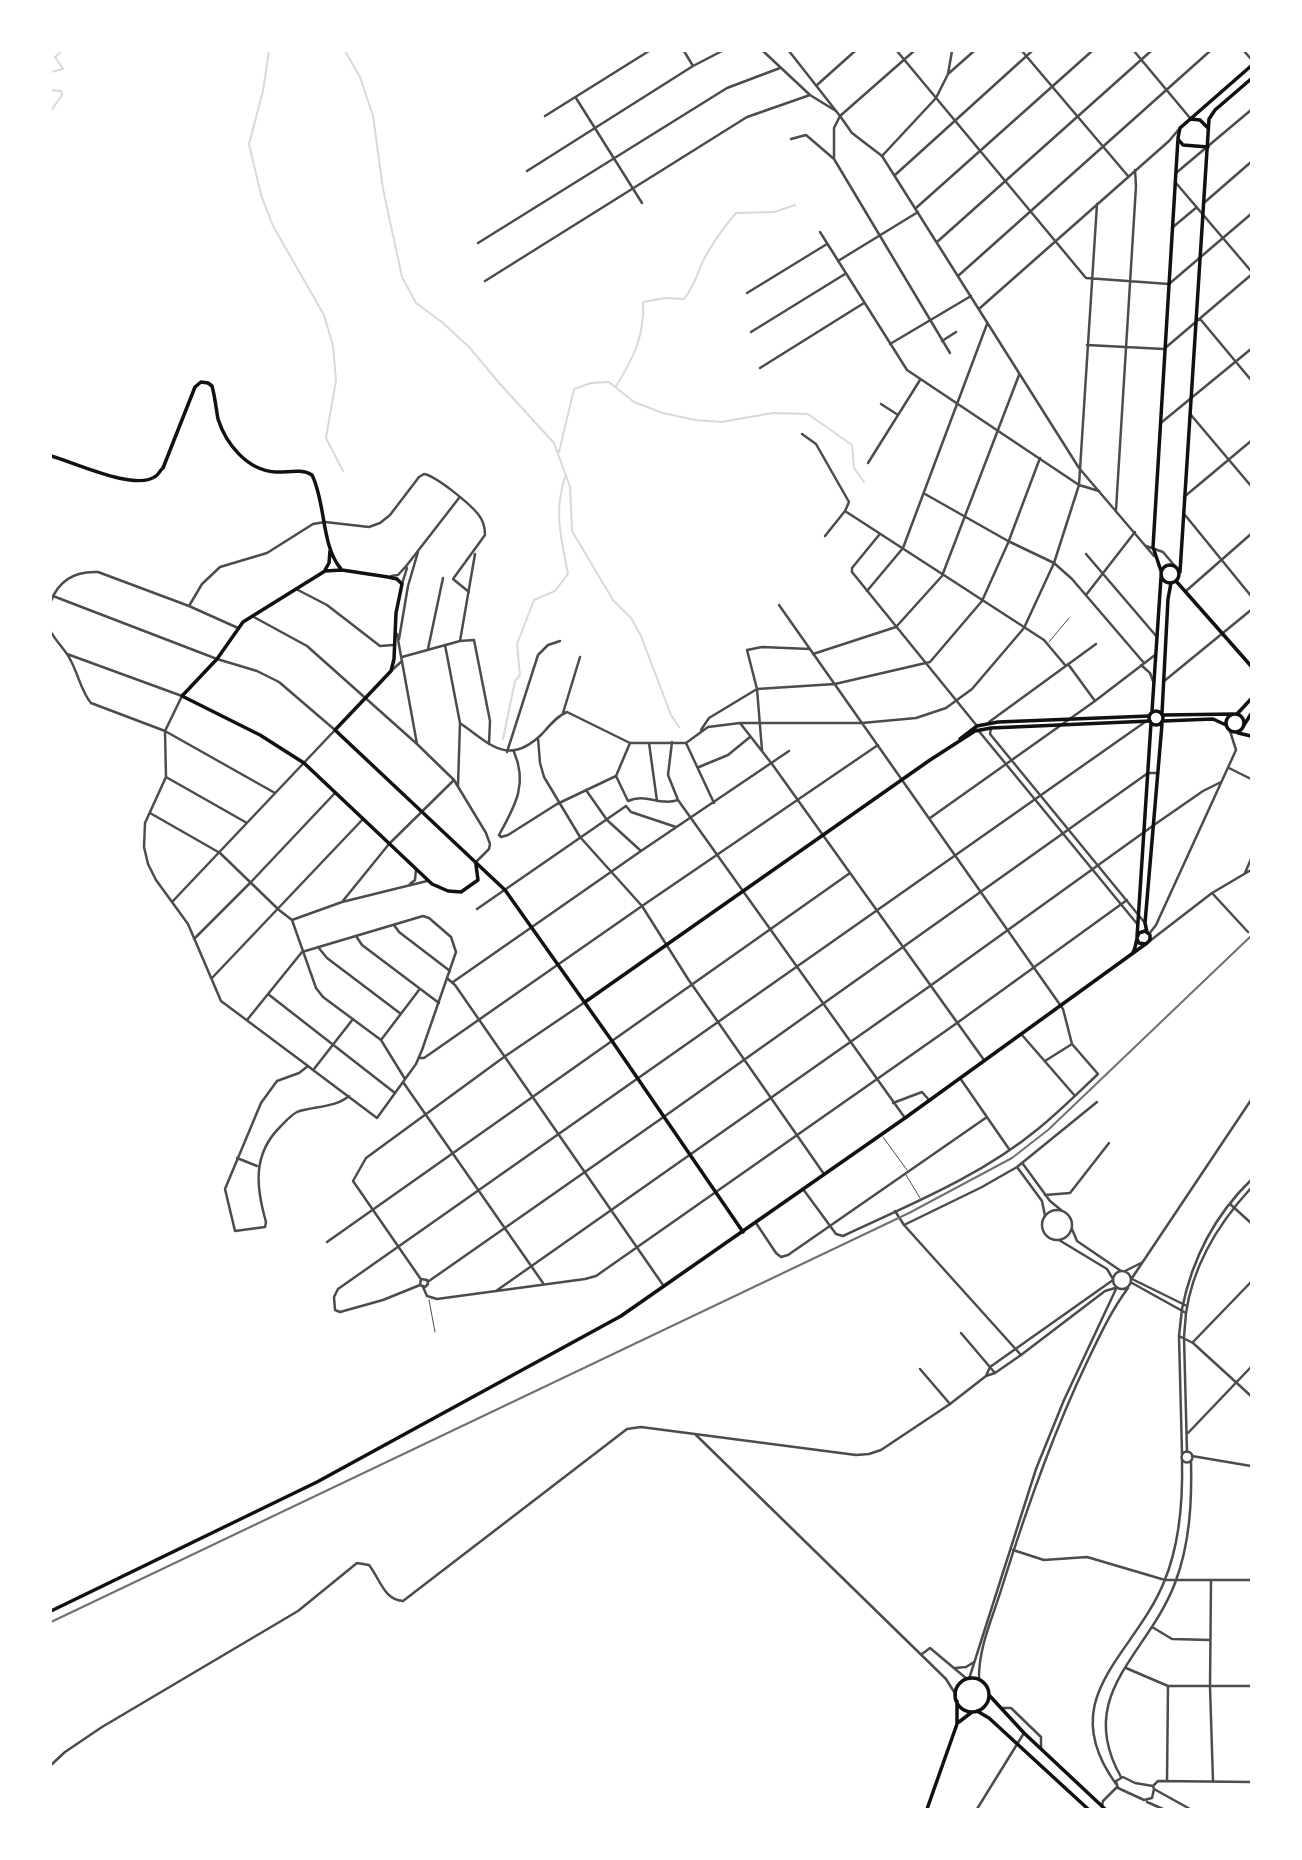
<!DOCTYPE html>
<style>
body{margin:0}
#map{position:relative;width:1302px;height:1860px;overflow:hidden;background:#fff;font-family:"PT Sans Narrow",sans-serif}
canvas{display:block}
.frame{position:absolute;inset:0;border:52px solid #fff;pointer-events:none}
</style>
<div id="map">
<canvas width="1302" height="1860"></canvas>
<div class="frame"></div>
</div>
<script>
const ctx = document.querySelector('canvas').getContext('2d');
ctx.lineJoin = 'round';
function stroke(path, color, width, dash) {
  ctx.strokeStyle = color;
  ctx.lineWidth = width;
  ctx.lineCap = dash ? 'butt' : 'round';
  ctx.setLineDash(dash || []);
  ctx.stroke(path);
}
const stream = new Path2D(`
 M 269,51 L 263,91 L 249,144 L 261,195 L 273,226 L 324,315 L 333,346 L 336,380 L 326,438 L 343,471
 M 345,51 L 360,77 L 373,116 L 383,189 L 402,277 L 416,303 L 443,323 L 469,347 L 500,384 L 554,443 L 570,487 L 572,531 L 613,600 L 631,618 L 641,636 L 671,715 L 679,727
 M 51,72 L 63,69 L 55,57 L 62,51
 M 51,90 L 61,91 L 62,95 L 51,111
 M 616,386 C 633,359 645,335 643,302 L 665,298 L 684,299 C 696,284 696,275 704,259 C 713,242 724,227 736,213 L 774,212 L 795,205
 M 559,452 L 574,389 L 591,383 L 609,382 L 634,402 L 663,413 L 695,420 L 721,422 L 773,413 L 808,414 L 852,445 L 854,468 L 864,482
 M 503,739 L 515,681 L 520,675 L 517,644 L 534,600 L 555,591 L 568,574 C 561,537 553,511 566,474`);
const service = new Path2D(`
 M 1049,642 L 1069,618
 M 883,1137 L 907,1170
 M 906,1175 L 920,1198
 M 429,1300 L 435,1332`);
const minor = new Path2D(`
 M 684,51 L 693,66
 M 763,51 L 810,95 L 836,111
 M 789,51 L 840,116
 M 897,51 L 1086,278 L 1169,284 L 1251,214
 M 1022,51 L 1128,176
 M 1134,51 L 1190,118
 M 948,74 L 974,51
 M 817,85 L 855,51
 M 576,98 L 642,203
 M 545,116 L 649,51
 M 791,139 L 806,135 L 834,159 L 950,353
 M 882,156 L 936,98 L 948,74 L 952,51
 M 834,159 L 834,128 L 840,116 L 914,51
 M 527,171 L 693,66 L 722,51
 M 1176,173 L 1251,110
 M 895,175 L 1032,51
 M 1176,183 L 1251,271
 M 1205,202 L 1251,162
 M 916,208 L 1092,51
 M 1173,227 L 1197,207
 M 820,232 L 907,370 L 1079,485 L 1099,491
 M 937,242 L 1151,51
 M 478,243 L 727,88 L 780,68
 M 838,261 L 918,212
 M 958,276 L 1210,51
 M 485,281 L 747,117 L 810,95
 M 747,293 L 827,244
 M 980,308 L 1169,141 L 1180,128
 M 1197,319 L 1201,320 L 1251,380
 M 751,332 L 845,274
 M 942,341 L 956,332
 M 890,344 L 971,296
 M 1087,345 L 1164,349 L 1251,275
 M 760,368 L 864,303
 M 881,404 L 898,415
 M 1191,415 L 1251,486
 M 1162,422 L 1251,349
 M 802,434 L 816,444 L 849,502 L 845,511 L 825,536
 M 868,463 L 920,380
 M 925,494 L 1008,541 L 1054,563 L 1072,579 L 1144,663
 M 1184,497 L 1251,441
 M 1116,510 L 1136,186 L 1135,170
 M 845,511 L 1044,640 L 1065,665
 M 1185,515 L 1251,596
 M 879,535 L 852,568 L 852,572 L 977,726
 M 1086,554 L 1157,637
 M 391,576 L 398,575 L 407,565 L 459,498
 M 402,584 L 407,568
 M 296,589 L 327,605 L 380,646 L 393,645
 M 867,591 L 903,548 L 987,324
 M 1086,595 L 1135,532
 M 53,596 L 217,659
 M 51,601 C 59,580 76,571 98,572 L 189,606 L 238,628
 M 779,605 L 1063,1009 L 1072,1044 L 1098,1074 C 1078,1093 1059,1112 1038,1129 C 981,1176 909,1205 843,1236 L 836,1234 L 803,1189
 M 189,606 L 202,584 L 220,567 L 267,553 L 313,524 L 325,522 L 369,527 L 380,523 L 390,515 L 419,477 L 424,474 C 436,476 469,503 478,514 C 483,520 485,528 485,535 L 453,579 L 469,592
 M 252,616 L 307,646 L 417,744 L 454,780 L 486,833 L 490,844 L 489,849 L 475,863
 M 51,632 C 57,643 66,650 71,661 C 78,674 82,693 91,703 L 165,731 L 275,793
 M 397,634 L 417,744
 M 399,639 L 408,586 L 418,552
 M 460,641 L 475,554
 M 445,645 L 460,723 L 458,785
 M 428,649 L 443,578
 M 67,654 L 182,696 L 165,731 L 166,777 L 145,823 L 144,847 L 148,864 L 156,880 L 188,924 L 221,1001 L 308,1066 L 313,1070 L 377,1118 L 416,1064 L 422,1050 L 456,952 L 451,937 L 429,918 L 423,916 L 302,952 L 247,1020
 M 813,654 L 896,627 L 942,576 L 1019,375
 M 402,657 L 460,641 L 474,640 L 490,721 L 489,744
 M 1068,664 L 1095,701
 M 1141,665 L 1150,673 L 1153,681
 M 391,671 L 402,661
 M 1163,682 L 1251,610
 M 563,713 L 580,657
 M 989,722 L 1096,644
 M 460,723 C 490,744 508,767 542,734 C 549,726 557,716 567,712 L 630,743 L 686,743 L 708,727 L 740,723 L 862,723 L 916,718 L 946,708 L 972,689 L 1024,628 L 1054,563 L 1079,485 L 1097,204
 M 740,723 L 772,764 L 984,1060
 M 701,730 L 709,718 L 757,689 L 835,684 L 930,662 L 982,601 L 1008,543 L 1040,458
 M 538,738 L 540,763 L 544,777 L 580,837 L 642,906 L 688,979 L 824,1174
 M 672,742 L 668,775 L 678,800 L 905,1118
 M 649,743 L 657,801
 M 686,743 L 714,803
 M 762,750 L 757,689 L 747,650 L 762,647 L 810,649
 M 507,752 L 538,655 L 548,645 L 560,641
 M 514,752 C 528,784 515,806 499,835 L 501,837 L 508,835 L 557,804 L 616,776 L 630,743
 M 699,767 L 728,755 L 750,737
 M 1229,768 L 1251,779
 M 616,776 L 628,801
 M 166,777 L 247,823
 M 586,790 L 607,820 L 641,851
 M 628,801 C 645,793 660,806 678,800
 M 626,806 L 631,812 L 676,827
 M 150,813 L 220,853 L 279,910 L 292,920 L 316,988 L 323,997 L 381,1040 L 405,1079
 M 930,818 L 1095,701 L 1155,655
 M 1245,873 L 1251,859
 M 410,884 L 415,880 L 416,869
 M 1212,893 L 1248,932
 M 172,902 L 335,730
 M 342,902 L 389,844 L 454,780
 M 477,909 L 626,806
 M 292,920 L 342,902 L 427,881
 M 394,925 L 399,932 L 450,971
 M 1149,934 L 1156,925 L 1236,750 L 1230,731
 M 356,936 L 362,945 L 439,1003
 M 194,939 L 251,882 L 335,793
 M 1151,940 L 1212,893 L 1251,870
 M 318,947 L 327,958 L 401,1014
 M 212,978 L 363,819
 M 448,979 L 455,985 L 663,1285
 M 453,982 L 641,851 L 789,751
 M 268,994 L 395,1093
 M 1022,1035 L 1075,1096
 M 381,1040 L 419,990
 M 419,1058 L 424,1058 L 642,906 L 878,745
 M 1045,1061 L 1072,1044
 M 308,1066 L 299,1073 L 277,1081 L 261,1103 L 225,1189 L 235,1231 L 265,1227 L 266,1222 C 256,1187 252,1154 281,1126 C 286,1121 291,1115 297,1112 C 314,1106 335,1108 349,1096
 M 314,1069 L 353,1019
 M 960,1078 L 1009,1149
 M 403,1082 L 543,1283
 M 893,1103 L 922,1092 L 929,1100
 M 237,1158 L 257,1166
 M 1023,1164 L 1050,1201 L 1061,1210
 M 1017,1167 L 1042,1201 L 1045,1216
 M 1045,1195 L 1070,1193 L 1109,1143
 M 1230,1204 L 1251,1223
 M 895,1211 L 904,1225
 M 756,1223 L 776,1253 L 781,1257 L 788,1255 L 987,1117
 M 327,1242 L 850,873
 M 420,1278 L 353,1181 L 366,1158 L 504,1057 L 585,1002
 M 429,1281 L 665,1116
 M 420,1285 L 421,1279 L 427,1280 L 428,1284 L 425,1287 L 420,1285 L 383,1300 L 340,1312 L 335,1310 L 334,1297 L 338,1289 L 1145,722
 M 423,1287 L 427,1296 L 437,1299 L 585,1279 L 596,1276 L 957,1023 L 1127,900
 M 496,1291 L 930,986 L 1154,825 L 1203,791 L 1221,782
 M 1182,1309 L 1179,1336 L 1182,1454
 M 1186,1313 L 1184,1337 L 1187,1452
 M 961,1333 L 995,1373
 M 1179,1336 L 1193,1343 L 1251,1396
 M 1193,1342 L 1251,1282
 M 1021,1355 L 904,1225 L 982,1187 L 1017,1167 L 1097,1102
 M 920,1369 L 950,1404
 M 1188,1433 L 1251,1367
 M 696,1435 L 946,1679 L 956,1695
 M1181.5 1457a5.5 5.5 0 1 1 11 0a5.5 5.5 0 1 1-11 0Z
 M 1192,1456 L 1251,1466
 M 1013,1550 L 1044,1560 L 1087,1557 L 1165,1580 L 1251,1580
 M 1211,1580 L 1210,1687 L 1213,1781
 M 1152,1627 L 1172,1639 L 1210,1640
 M 922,1654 L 930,1648 L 967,1679
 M 1126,1668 L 1168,1686 L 1251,1686
 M 1001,1708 L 1011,1708 L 1041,1737 L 1041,1748
 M 1121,1777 C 1074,1694 1148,1655 1175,1583 C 1190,1544 1192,1501 1191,1461
 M 1123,1777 L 1135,1783 L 1153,1786 L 1154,1789 L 1152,1798 L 1144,1800 L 1118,1788 L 1116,1781 Z
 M 1167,1781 L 1168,1686
 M 1116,1784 C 1053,1697 1134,1656 1164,1582 C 1180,1544 1183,1501 1182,1460
 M 1153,1786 L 1158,1781 L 1251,1782
 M 1154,1789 L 1190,1809
 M 1147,1802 L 1163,1809
 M 1102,1806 L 1103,1801 L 1117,1787
 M 977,1809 L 1024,1733`);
const tertiary = new Path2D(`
 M 1244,51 L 1251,59
 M 840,116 L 852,133 L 882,156 L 1079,468 L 1154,556
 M 1146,546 L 1163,552 L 1174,565
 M 1186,591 L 1251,534
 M 217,659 L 257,671 L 279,682 L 335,730
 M 991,728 L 990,734 L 1145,923
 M 978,730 L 1138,925
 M 665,1116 L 1148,773 L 1158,773
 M1042 1225a15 15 0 1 1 30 0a15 15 0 1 1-30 0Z
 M 1072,1229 L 1077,1241 L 1121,1271
 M 1059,1240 L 1107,1269 L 1113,1279
 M1113 1280a9 9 0 1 1 18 0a9 9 0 1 1-18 0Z
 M 1125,1271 L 1141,1263
 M 1132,1278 L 1251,1100
 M 1132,1279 L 1187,1306
 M 1132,1283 L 1186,1313 C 1193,1264 1218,1224 1251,1188
 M 1182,1309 C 1192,1259 1214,1216 1251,1180
 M 986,1376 L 990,1367 L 1113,1280
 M 955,1668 L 966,1667 L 974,1662
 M 969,1679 L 1036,1469 L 1064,1400 L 1116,1289
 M 979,1680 C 978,1648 993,1617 1002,1587 C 1026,1510 1052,1435 1087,1362 C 1099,1337 1111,1311 1128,1288
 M 51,1765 L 65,1752 L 102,1727 L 298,1611 L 357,1563 L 369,1565 C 380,1579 384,1600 403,1601 L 627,1429 L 641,1427 L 856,1455 L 869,1454 L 881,1450 L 950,1404 L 986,1376 L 995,1373 L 1021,1355 L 1105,1291 L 1115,1288`);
const secondary = new Path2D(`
 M 51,456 C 74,462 136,492 156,476 C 157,476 162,468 163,468 L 195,387 L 201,382 L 208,383 L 212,386 C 215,397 216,408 218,419 C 226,444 247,470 275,472 C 287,473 301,468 312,475 C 326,503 321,546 341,569
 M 325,570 L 329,563 L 330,551
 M 1237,714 L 1251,699
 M 1244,725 L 1251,714
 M 960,739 L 977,726 L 998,722 L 1149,716
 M 476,865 L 478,880
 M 478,880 L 461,892 L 448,891 L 432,884 L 304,763 L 260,735 L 182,696 L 217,659 L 243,622 L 325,571 L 342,570 L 388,577 L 397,579 L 402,584 L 396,613 L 394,659 L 391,671 L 335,730 L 505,890 L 612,1041 L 743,1232
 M 585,1002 L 930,760 L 975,731 L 991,728 L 1150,721
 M955 1695a17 17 0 1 1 34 0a17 17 0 1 1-34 0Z
 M 989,1695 L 1024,1733 L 1105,1809
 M 977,1711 L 989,1718 L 1088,1809
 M 959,1722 L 972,1712
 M 927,1809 L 957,1724 L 957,1701`);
const primary = new Path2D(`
 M 1190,119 L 1200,120 L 1207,127
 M 1178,139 L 1183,145 L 1208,147
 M1161 574a9 9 0 1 1 18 0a9 9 0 1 1-18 0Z
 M 1161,571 L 1153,547 L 1178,138 L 1180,128 L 1251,66
 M 1180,572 L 1209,119 L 1215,110 L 1251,79
 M 1176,581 L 1251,666
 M1149 718a7 7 0 1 1 14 0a7 7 0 1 1-14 0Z
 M 1152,711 L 1161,577
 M 1162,713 L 1168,599 L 1171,583
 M1226 723a9 9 0 1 1 18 0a9 9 0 1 1-18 0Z
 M 1164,715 L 1233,714
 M 1163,721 L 1213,719 L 1226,725
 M 1238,733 L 1251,736
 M 1147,932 L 1145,923 L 1162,724
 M 1137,937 L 1151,723
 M 1132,954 C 1137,947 1135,940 1139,933 L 1145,931 L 1150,935 L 1150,940 L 1146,944 L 1139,943 L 1137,939
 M 51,1611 L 317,1482 L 621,1316 L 905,1118 L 1147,943`);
const rail = new Path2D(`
 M 51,1622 L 909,1213 L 1012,1158 L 1048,1130 L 1251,936`);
stroke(stream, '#d9d9d9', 2);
stroke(service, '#4c4c4c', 1);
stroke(minor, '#4c4c4c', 2.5);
stroke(tertiary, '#4c4c4c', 2.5);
stroke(secondary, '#111', 3.5);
stroke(primary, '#111', 3.5);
stroke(rail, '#707070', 2);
</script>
